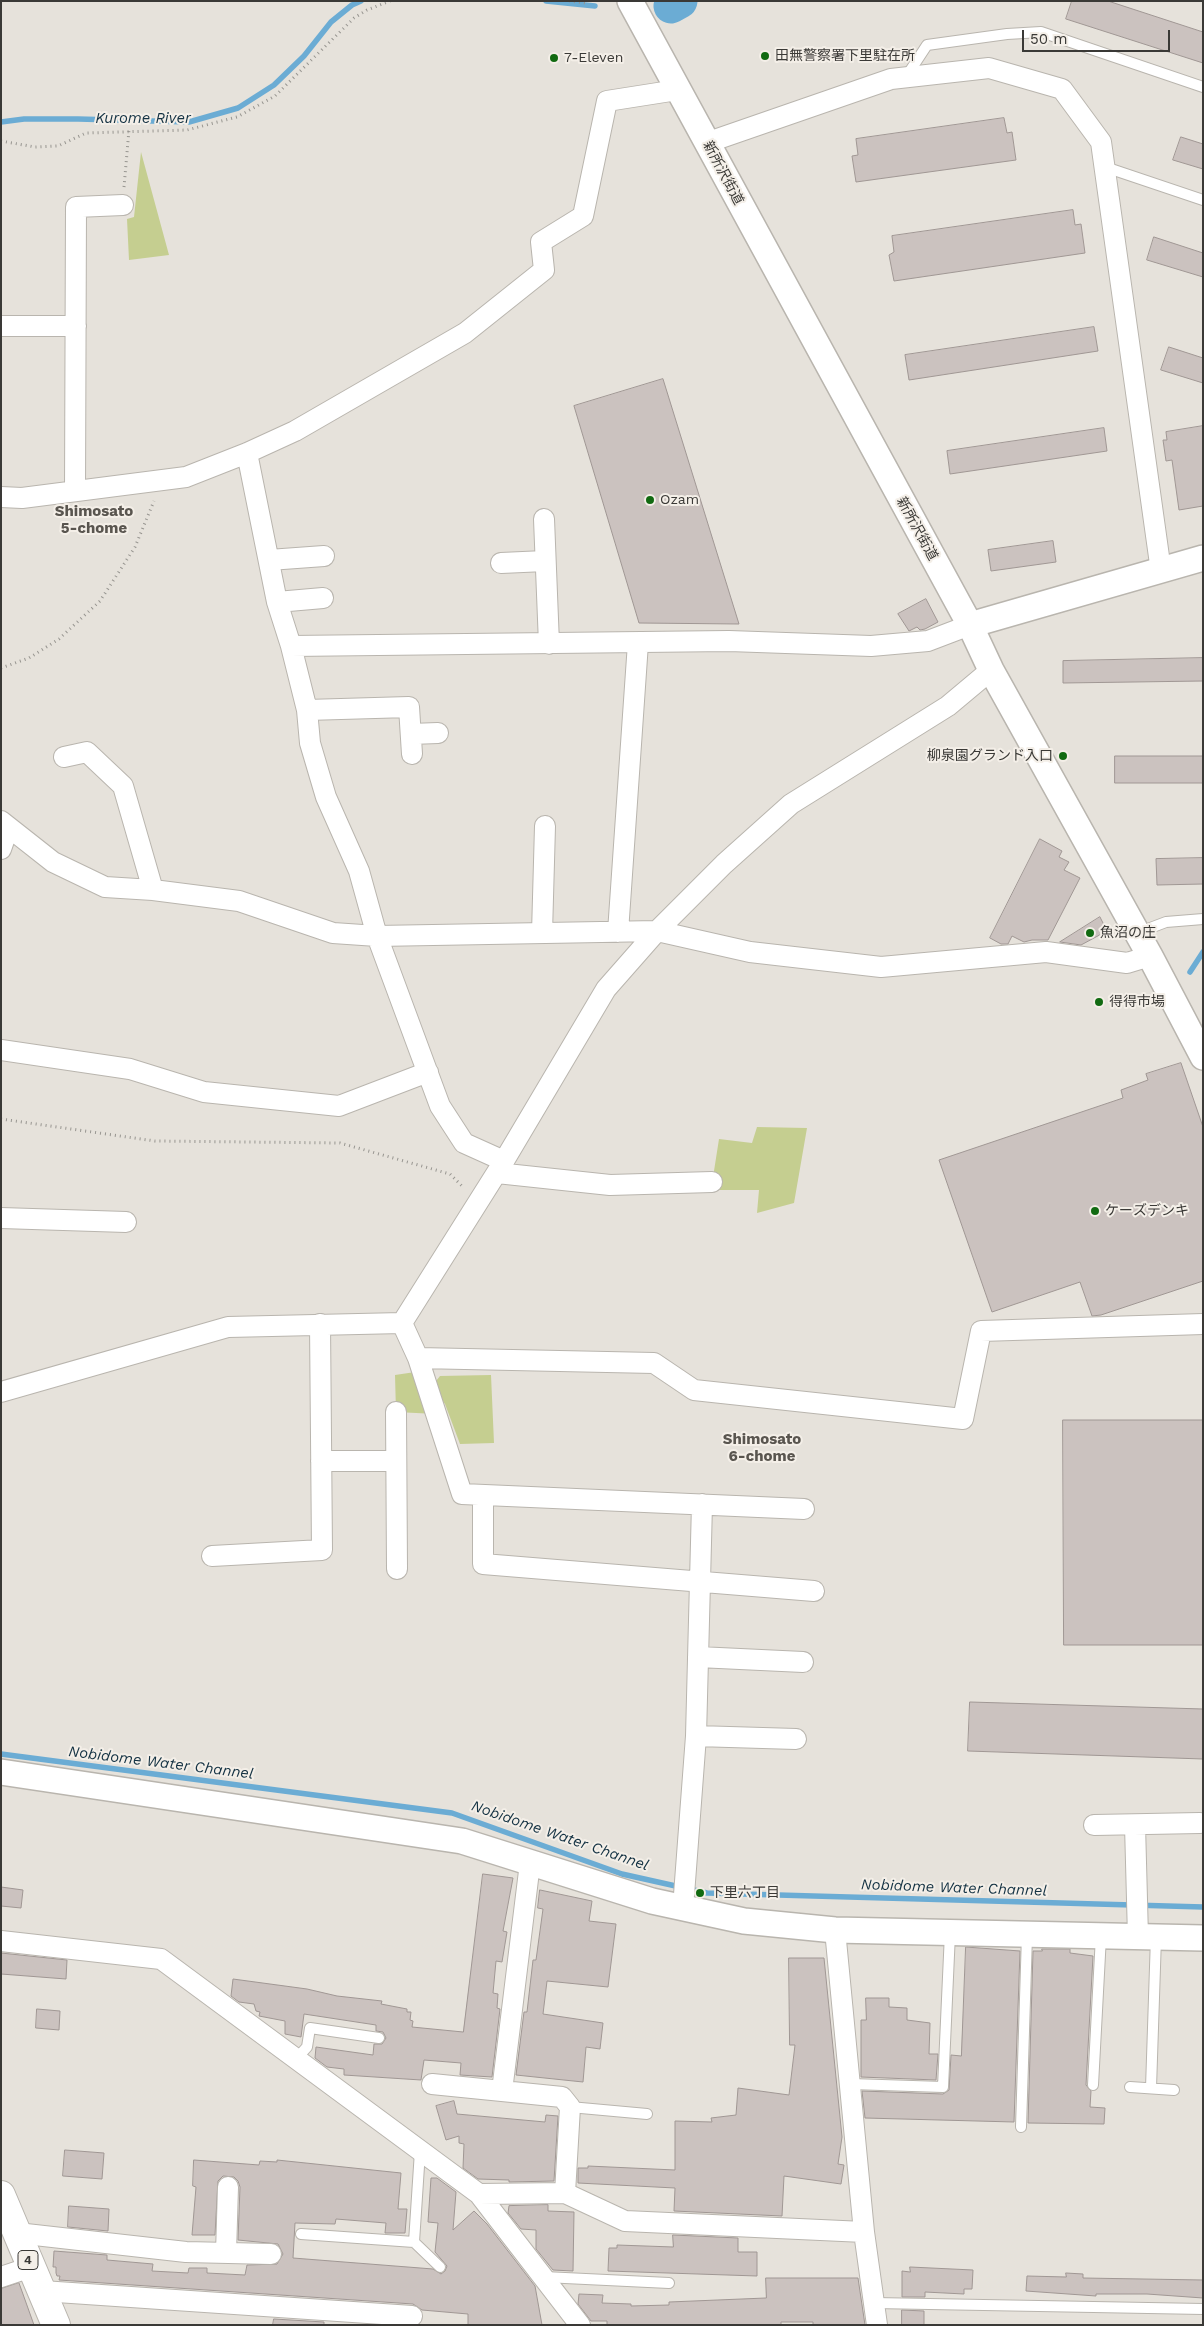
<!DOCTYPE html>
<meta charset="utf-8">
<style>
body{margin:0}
#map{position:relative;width:1204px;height:2326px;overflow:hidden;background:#e6e2db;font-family:"Work Sans",sans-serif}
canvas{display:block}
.frame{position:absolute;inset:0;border:2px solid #3a3936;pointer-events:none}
.scale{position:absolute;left:1022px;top:30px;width:148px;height:22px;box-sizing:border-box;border:2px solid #3a3936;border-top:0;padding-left:6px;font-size:15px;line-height:18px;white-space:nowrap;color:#3a3936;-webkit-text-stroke:4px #f4efe8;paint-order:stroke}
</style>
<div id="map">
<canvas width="1204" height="2326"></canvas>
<div class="frame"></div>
<div class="scale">50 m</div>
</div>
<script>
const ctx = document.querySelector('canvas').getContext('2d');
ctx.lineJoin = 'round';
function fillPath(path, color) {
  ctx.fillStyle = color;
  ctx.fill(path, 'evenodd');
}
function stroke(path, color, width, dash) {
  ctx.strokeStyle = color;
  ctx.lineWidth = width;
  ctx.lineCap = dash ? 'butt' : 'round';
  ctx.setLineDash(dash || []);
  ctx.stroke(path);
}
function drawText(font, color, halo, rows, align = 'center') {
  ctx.font = font + ' "Work Sans","Noto Sans JP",sans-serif';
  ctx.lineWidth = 4;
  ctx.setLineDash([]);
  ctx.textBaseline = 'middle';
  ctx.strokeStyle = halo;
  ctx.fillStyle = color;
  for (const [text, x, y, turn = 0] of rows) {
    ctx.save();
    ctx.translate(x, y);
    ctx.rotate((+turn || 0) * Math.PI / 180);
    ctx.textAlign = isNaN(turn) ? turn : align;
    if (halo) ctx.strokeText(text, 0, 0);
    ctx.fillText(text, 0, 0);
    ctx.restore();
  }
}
const green = new Path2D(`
 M 141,152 L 169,255 L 129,260 L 127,219 L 134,217 Z
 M 757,1127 L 807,1128 L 794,1203 L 757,1213 L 759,1190 L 711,1190 L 719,1139 L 752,1143 Z
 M 422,1371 L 436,1414 L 396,1412 L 395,1375 Z
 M 491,1375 L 494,1443 L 460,1444 L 445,1404 L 432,1386 L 440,1376 Z`);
const stream = new Path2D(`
 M 546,1 L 595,6
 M 1,122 L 24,119 L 78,119 L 189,122 L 238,108 L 274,85 L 304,56 L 331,22 L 352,5 L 361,1
 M 1190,972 L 1203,952
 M 1,1754 L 452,1813 L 622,1874 L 707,1893 L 1203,1907`);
const river = new Path2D(`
 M 671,6 L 680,1`);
const building = new Path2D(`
 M 1072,1 L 1108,1 L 1203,32 L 1203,63 L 1066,19 Z
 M 1004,118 L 1007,133 L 1012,132 L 1016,160 L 856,182 L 852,156 L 858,155 L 856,139 Z
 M 1181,137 L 1203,144 L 1203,169 L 1173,160 Z
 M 1073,210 L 1075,225 L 1081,224 L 1085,253 L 894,281 L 889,255 L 894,252 L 892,236 Z
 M 1154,237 L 1203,253 L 1203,277 L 1147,260 Z
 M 1094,327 L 1098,351 L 909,380 L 905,355 Z
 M 1169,347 L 1203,358 L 1203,383 L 1161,370 Z
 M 663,379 L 739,624 L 639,623 L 574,406 Z
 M 1203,426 L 1203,506 L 1179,510 L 1172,460 L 1166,461 L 1163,440 L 1167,440 L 1166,432 Z
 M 1104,428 L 1107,451 L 950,474 L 947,451 Z
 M 1053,541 L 1056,562 L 991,571 L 988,550 Z
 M 926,599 L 938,622 L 925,629 L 920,630 L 917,627 L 909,631 L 898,614 Z
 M 1203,658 L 1203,681 L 1063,683 L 1063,661 Z
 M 1115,756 L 1203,756 L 1203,783 L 1115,783 Z
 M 1040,839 L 1062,851 L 1059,857 L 1069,862 L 1064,870 L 1080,878 L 1048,940 L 1032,940 L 1024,942 L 1012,936 L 1008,944 L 1001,944 L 990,938 Z
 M 1203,858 L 1203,884 L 1157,885 L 1156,859 Z
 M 1100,917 L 1107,931 L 1081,945 L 1060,942 Z
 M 1181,1063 L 1203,1127 L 1203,1281 L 1101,1315 L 1092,1316 L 1080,1282 L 992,1312 L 939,1160 L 1123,1098 L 1121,1090 L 1148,1080 L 1146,1074 Z
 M 1063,1420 L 1203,1420 L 1203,1645 L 1064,1645 Z
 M 970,1702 L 1203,1709 L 1203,1759 L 968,1751 Z
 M 483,1874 L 513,1878 L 503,1931 L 507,1932 L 502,1962 L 496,1961 L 493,1993 L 498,1994 L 497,2008 L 500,2009 L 492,2077 L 460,2075 L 461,2063 L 424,2060 L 421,2080 L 344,2075 L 344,2069 L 327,2067 L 315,2058 L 316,2047 L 373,2055 L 374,2044 L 382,2044 L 386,2038 L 383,2032 L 376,2031 L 376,2025 L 304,2014 L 301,2037 L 285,2034 L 285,2021 L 259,2016 L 260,2012 L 256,2011 L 254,2004 L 239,2002 L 231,1996 L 233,1979 L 307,1989 L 337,1996 L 382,2001 L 381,2004 L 407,2009 L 407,2012 L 411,2012 L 410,2020 L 413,2021 L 412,2027 L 463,2032 Z
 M 1,1887 L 23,1890 L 21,1908 L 1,1906 Z
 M 540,1890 L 592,1901 L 589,1921 L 616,1924 L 608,1987 L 547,1981 L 543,2014 L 603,2023 L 600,2049 L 586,2047 L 583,2082 L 516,2075 L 524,2012 L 527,2012 L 533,1960 L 536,1960 L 543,1909 L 538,1908 Z
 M 966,1947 L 1020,1951 L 1014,2122 L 865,2118 L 862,2091 L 943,2094 L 949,2090 L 951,2055 L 961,2056 Z
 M 1042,1949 L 1070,1949 L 1070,1953 L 1093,1956 L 1086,2085 L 1091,2091 L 1090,2107 L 1105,2108 L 1104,2124 L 1028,2123 L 1033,1951 L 1042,1951 Z
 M 1,1953 L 67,1960 L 66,1979 L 1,1974 Z
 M 789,1958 L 824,1958 L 842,2137 L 838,2164 L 844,2165 L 841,2184 L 784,2176 L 782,2216 L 674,2211 L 675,2188 L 578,2183 L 578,2168 L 588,2168 L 588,2166 L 675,2170 L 675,2121 L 712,2122 L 711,2118 L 736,2115 L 738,2088 L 789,2095 L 795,2045 L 790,2045 Z
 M 866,1998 L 889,1998 L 889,2007 L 907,2008 L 907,2020 L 930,2023 L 929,2054 L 938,2054 L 936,2080 L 861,2077 L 861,2020 L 866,2020 Z
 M 37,2009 L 60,2011 L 59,2030 L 36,2028 Z
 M 454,2101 L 457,2114 L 545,2122 L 546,2115 L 558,2116 L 554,2181 L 509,2182 L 509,2180 L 478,2179 L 463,2168 L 464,2144 L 459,2143 L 459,2136 L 446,2140 L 436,2106 Z
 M 65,2150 L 104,2153 L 102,2179 L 63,2176 Z
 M 194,2160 L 259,2165 L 260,2161 L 277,2162 L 277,2160 L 401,2173 L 398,2209 L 407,2209 L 405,2233 L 385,2233 L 386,2223 L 336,2219 L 335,2224 L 295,2223 L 293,2258 L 433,2269 L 441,2274 L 445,2271 L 447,2266 L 435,2252 L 438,2223 L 428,2222 L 431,2178 L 437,2178 L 456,2192 L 453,2230 L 474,2211 L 487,2224 L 535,2286 L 542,2325 L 468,2325 L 468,2314 L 422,2310 L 413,2304 L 59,2280 L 60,2276 L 57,2276 L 56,2273 L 56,2267 L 53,2267 L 54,2251 L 107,2255 L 107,2260 L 153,2264 L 152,2271 L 188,2273 L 189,2268 L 207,2268 L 207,2273 L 245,2275 L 247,2265 L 277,2264 L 283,2254 L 278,2244 L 238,2240 L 240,2187 L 238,2181 L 234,2177 L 223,2176 L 218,2181 L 215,2235 L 192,2235 L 196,2187 L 193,2186 Z
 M 548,2205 L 548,2211 L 574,2212 L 573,2271 L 553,2270 L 536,2249 L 536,2230 L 521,2229 L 508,2213 L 509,2206 Z
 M 69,2206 L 109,2209 L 108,2231 L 68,2227 Z
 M 673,2235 L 738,2238 L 738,2252 L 757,2252 L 757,2276 L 608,2271 L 609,2248 L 617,2248 L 617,2245 L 673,2247 Z
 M 910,2267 L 973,2270 L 972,2289 L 964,2289 L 964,2294 L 925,2292 L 925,2297 L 902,2297 L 902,2271 L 910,2272 Z
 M 1066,2273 L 1083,2274 L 1083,2278 L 1203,2280 L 1203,2298 L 1147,2294 L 1096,2294 L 1096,2296 L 1026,2291 L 1027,2276 L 1066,2277 Z
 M 766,2278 L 858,2278 L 865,2325 L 813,2325 L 813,2322 L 781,2322 L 781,2325 L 607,2325 L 607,2321 L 591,2321 L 578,2304 L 579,2294 L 603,2295 L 602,2303 L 631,2304 L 631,2306 L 669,2305 L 669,2302 L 766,2298 Z
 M 19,2283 L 34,2325 L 1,2325 L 1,2289 Z
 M 902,2310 L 924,2311 L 924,2325 L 902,2325 Z
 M 274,2319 L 324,2322 L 324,2325 L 273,2325 Z`);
const path = new Path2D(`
 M 569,1 L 586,3 L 586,1
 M 1,141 L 35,147 L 58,146 L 86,133 L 187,130 L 237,117 L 275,96 L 354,18 L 367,10 L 390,1
 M 124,187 L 129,130
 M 1,668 L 29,658 L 59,639 L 100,601 L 135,547 L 154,501
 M 1,1119 L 155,1141 L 340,1143 L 450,1174 L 464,1188`);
const service = new Path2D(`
 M 906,77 L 927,45 L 1007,34 L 1041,32 L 1203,87
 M 1105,167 L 1203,200
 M 1137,933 L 1166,922 L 1203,919
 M 296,2059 L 307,2047 L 310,2028 L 379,2038
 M 851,2084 L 943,2087 L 950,1933
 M 1093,2085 L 1101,1936
 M 1130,2087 L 1174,2090
 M 1151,2088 L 1156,1937
 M 570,2107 L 647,2114
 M 1021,2127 L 1027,1935
 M 301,2234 L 414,2242 L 420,2151
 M 414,2242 L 440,2267
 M 544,2277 L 669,2283
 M 874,2303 L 1203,2309`);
const minor = new Path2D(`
 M 706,143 L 891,79 L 989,68 L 1062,89 L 1101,142 L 1161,571
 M 1,326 L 76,326
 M 247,453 L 277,602 L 291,646 L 307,710 L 310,743 L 326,797 L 359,871 L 377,936 L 440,1106 L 464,1143 L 504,1161
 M 75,491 L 76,207 L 123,205
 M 1,497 L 22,498 L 186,477 L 247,453 L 295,431 L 465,333 L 544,270 L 541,242 L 583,216 L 607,101 L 677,90
 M 544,519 L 549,644
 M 269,560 L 324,556
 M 501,563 L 545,561
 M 277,602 L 323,598
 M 291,646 L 729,641 L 871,646 L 928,641 L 970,625
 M 307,710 L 409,707 L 412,754
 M 411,734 L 438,733
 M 64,757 L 87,752 L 123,786 L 153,890
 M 1,821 L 53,862 L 105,887 L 153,890 L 239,901 L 333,933 L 377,936 L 657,931 L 750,952 L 881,967 L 1046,952 L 1127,963 L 1150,956
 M 1,849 L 8,829
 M 618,932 L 638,643
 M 542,933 L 545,826
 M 1,1050 L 130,1069 L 204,1092 L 339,1106 L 428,1072
 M 497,1173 L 610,1185 L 712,1182
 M 1,1218 L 126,1222
 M 402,1323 L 418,1358 L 462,1494 L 804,1509
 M 418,1358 L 654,1363 L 694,1390 L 963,1419 L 981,1331 L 1203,1324
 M 1,1392 L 228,1327 L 402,1323 L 504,1161 L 606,989 L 657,931 L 724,864 L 791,804 L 948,706 L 991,670
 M 396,1412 L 397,1569
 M 321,1461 L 395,1461
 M 483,1496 L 483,1564 L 814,1591
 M 212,1556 L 322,1550 L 320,1324
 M 698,1657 L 803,1662
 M 696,1736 L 796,1739
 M 1094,1825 L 1200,1823
 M 1135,1825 L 1138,1937
 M 530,1863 L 502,2091 L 562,2097 L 570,2107 L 565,2193
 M 683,1908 L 696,1736 L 702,1504
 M 835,1930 L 864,2232 L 877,2325
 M 1,1941 L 161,1959 L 479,2194 L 580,2325
 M 432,2084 L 502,2091
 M 479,2194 L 565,2193 L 625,2221 L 864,2232
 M 17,2233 L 186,2252 L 271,2254
 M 226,2253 L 228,2187
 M 1,2277 L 31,2267
 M 42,2291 L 412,2316`);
const tertiary = new Path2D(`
 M 630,1 L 970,625 L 991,670 L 1150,956 L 1203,1057
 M 970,625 L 1203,558
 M 1,1772 L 462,1841 L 652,1901 L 744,1921 L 835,1930 L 1203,1938`);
const primary = new Path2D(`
 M 1,2195 L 56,2325`);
const markers = [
 [765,56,5,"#116a11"],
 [554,58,5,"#116a11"],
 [650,500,5,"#116a11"],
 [1063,756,5,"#116a11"],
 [1090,933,5,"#116a11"],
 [1099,1002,5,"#116a11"],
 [1095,1211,5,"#116a11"],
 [700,1893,5,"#116a11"]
];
const shields = [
 [28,2260,20]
];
const shieldNames = [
 ["4",28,2260]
];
const poiNames = [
 ["田無警察署下里駐在所",775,56],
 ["7-Eleven",564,58],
 ["Ozam",660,500],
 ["柳泉園グランド入口",1053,756,"right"],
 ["魚沼の庄",1100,933],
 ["得得市場",1109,1002],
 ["ケーズデンキ",1105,1211],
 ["下里六丁目",710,1893]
];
const streetNames = [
 ["新所沢街道",723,173,62],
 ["新所沢街道",917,529,61]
];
const waterNames = [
 ["Kurome River",143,119],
 ["Nobidome Water Channel",161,1763,7],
 ["Nobidome Water Channel",560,1836,19],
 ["Nobidome Water Channel",954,1888,2]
];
const neighbourhoodNames = [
 ["Shimosato",94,512],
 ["5-chome",94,529],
 ["Shimosato",762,1440],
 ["6-chome",762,1457]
];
fillPath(green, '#c5ce90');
stroke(stream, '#6bacd4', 5.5);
stroke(river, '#6bacd4', 35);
fillPath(building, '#cbc2bf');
stroke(building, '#a09794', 1);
stroke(service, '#b9b5ae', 12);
stroke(minor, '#b9b5ae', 22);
stroke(tertiary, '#b9b5ae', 28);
stroke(primary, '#b9b5ae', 30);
stroke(path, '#979590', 3, [1, 4]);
stroke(service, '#fff', 10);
stroke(minor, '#fff', 20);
stroke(tertiary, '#fff', 25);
stroke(primary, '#fff', 28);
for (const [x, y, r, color] of markers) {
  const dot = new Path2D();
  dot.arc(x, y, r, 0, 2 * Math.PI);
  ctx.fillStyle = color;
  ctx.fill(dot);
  stroke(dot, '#f4efe8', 2);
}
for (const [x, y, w] of shields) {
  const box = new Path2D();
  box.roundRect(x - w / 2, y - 9.5, w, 19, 4);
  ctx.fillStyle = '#f4efe8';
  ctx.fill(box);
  stroke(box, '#3a3936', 1);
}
drawText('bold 12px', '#3a3936', null, shieldNames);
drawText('14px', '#3a3936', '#f4efe8', poiNames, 'left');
drawText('14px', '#3a3936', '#f4efe8', streetNames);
drawText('italic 15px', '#143243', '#f4efe8', waterNames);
drawText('bold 15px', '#59554f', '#f4efe8', neighbourhoodNames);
</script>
